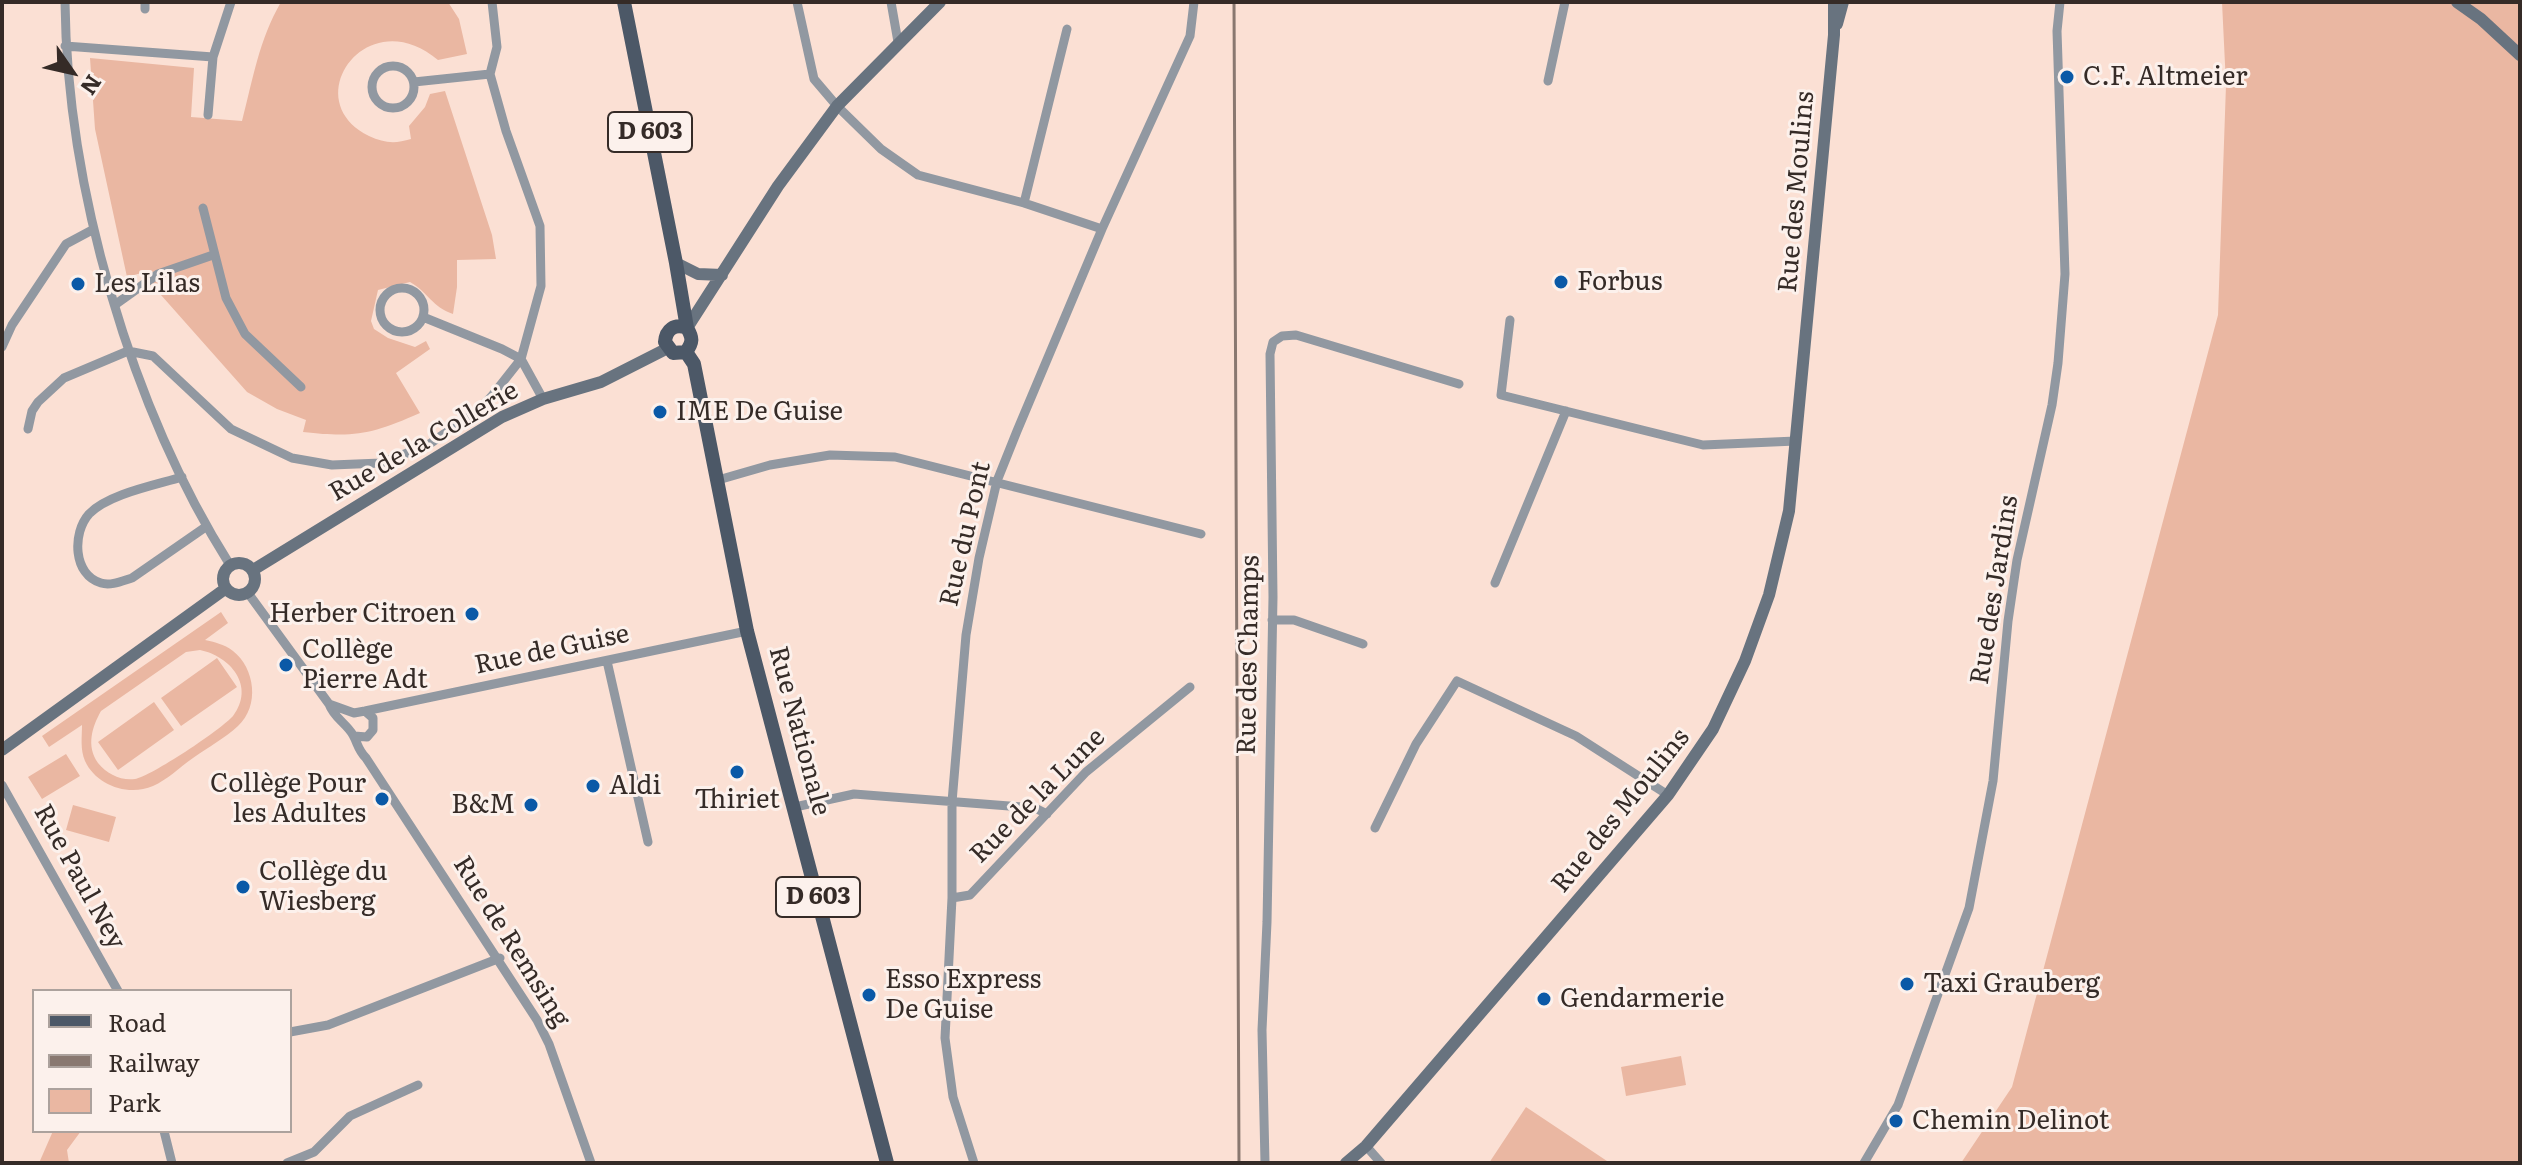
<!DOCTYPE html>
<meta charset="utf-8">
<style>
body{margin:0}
#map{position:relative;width:2522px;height:1165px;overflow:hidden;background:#fbe0d4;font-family:Literata,serif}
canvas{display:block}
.frame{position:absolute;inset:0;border:4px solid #352b27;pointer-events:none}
.legend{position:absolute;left:32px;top:989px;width:260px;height:144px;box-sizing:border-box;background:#fcf1ec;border:2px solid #aca29d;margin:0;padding:10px 14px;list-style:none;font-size:24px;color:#352b27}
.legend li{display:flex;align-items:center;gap:16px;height:40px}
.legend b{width:40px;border:2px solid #aca29d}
.north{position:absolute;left:32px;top:32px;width:80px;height:80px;-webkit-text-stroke:6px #fcf1ec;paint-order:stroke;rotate:124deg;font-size:22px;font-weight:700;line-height:32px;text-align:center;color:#352b27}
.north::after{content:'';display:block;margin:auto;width:28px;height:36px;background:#352b27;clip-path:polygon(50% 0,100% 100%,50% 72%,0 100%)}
</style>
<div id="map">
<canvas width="2522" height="1165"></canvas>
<div class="frame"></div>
<ul class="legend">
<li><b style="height:10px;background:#4c5867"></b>Road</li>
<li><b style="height:10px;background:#897870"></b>Railway</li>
<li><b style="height:22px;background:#eab7a2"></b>Park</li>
</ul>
<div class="north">N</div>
</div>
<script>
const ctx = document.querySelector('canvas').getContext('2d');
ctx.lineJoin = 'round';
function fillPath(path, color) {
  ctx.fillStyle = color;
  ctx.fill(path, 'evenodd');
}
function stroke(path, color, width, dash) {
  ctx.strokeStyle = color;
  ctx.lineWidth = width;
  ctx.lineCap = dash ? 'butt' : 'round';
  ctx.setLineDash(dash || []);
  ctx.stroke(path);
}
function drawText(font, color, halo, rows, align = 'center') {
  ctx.font = font + ' Literata,serif';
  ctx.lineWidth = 6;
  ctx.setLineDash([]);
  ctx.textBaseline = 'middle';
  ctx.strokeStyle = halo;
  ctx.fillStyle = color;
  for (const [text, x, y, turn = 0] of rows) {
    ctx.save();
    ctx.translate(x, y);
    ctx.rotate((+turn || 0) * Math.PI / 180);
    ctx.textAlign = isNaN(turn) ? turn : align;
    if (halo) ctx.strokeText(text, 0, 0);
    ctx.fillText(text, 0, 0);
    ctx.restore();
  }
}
const green = new Path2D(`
 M 281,2 L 448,2 L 459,19 L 467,54 L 438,60 C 367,0 296,100 369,136 C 384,143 395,144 411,139 L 409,126 L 425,107 L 430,94 L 445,91 L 492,235 L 496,259 L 457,260 L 457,287 L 453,314 C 432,307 428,292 410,282 L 378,290 L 371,321 L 374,329 L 388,338 L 415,347 L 426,341 L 430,349 L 396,373 L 420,413 C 372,434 356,438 303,432 L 306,420 L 277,409 L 247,392 L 153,286 L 145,272 L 127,277 L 95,129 L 90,58 L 194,68 L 191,117 L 242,121 C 253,79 259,40 281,2 Z
 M 2222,2 L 2520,2 L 2520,1163 L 1961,1163 L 2012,1087 L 2218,315 L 2226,85 Z
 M 221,612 L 228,623 L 205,640 C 214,642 224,644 233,651 C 255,668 260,706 238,726 C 225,738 207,748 193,758 C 180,767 167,780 153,786 C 128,797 96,785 85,761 C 80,749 82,737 82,725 L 49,747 L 42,736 ZM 200,650 C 230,656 256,686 233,716 C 222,729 150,777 135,779 C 121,781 107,774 98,763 C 86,746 92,727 101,711 L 186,652 Z
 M 217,658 L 237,687 L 181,726 L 161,698 Z
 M 154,702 L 174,730 L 118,770 L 98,742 Z
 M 66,754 L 80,776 L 42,799 L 28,777 Z
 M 73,805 L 116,817 L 109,842 L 66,830 Z
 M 1681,1056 L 1686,1085 L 1626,1096 L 1621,1067 Z
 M 1526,1107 L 1610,1163 L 1489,1163 Z
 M 53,1131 L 81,1131 L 67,1150 L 69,1163 L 39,1163 Z`);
const street = new Path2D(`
 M 65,2 C 67,188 131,408 230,565
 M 145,2 L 145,9
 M 797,2 L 814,79 L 837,106 L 881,149 L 918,175 L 1024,203 L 1102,229
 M 891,2 L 898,42
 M 65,46 L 213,57
 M372 87a21 21 0 1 1 42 0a21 21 0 1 1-42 0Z
 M 1548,81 L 1565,2
 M 414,82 L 490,74
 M 208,115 L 213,57 L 231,2
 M 1024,203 L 1067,29
 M 203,208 L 226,298 L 245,334 L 301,387
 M380 310a22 22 0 1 1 44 0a22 22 0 1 1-44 0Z
 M 116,304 L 158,274 L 213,255
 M 423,317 L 502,349 L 521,359 L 543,399
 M 1510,320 L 1501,395 L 1703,445 L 1796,441
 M 2,347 L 12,325 L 66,244 L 94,229
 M 28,429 L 32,411 L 38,402 L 64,378 L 128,351 L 153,356 L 231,429 L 292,458 L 332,465 L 381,463 L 428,445 L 477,411 L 491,397 L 521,359 L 541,286 L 540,226 L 506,131 L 490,74 L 497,47 L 492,2
 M 182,477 C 156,485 108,494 89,514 C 72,533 73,575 101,583 C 111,586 122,581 132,578 L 207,526
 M 718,480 L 770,465 L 830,455 L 895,457 L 1201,534
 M 1495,583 L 1566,411
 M 248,593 L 329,704 C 334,718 346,723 353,735 C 358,744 358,750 366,758 L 537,1020 L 549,1044 L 591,1163
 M 1272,620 L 1294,620 L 1363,644
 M 607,661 L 648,842
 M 329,704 L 354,713 L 365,711 L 747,631
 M 354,736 L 367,737 L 373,730 L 373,718 L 365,711
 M 2,785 L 118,991
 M 795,807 L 854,794 L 1035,808 L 1047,814
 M 1375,828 L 1416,744 L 1457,681 L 1576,736 L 1668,795
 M 952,898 L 970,895 L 1086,772 L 1190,687
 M 290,1032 L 328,1025 L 500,958
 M 164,1131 L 172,1163
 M 1366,1146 L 1381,1163
 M 287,1163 L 314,1152 L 350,1116 L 418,1085
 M 974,1163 L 953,1097 L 945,1038 L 952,898 L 952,802 L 966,635 L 979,558 L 997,481 L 1017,431 L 1102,229 L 1190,36 L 1194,2
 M 1265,1163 L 1262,1030 L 1267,922 L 1273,597 L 1270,354 L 1273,342 L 1282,336 L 1296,335 L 1459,384
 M 1864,1163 L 1898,1105 L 1969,908 L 1993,781 L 2008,621 L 2017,560 L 2052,405 L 2058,363 L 2065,274 L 2057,31 L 2060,2`);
const secondary = new Path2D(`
 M 2457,2 L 2481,19 L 2520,55
 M 1837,24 L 1843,2
 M 676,263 L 698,274 L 722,275
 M 687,328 L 778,186 L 837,106 L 940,2
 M223 579a16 16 0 1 1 32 0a16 16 0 1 1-32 0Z
 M 253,570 L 502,417 L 543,399 L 601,382 L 668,348
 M 2,750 L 225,589
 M 1346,1163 L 1366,1146 L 1668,795 L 1713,729 L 1745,661 L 1769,595 L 1789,511 L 1834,35 L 1834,2`);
const primary = new Path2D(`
 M 624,2 L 676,263 L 687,328 C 693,338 693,342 686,352
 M 686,352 L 694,364 L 747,631 L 887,1163
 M 686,352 L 673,353 L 665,342 C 666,330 674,323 687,328`);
const rail = new Path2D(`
 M 1234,2 L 1239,1163`);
const markers = [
 [2067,77,8,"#0a59a7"],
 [1561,282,8,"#0a59a7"],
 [78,284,8,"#0a59a7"],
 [660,412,8,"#0a59a7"],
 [472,614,8,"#0a59a7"],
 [286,665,8,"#0a59a7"],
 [737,772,8,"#0a59a7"],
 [593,786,8,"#0a59a7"],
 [382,799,8,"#0a59a7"],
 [531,805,8,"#0a59a7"],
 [243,887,8,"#0a59a7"],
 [1907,984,8,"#0a59a7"],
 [869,995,8,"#0a59a7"],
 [1544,999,8,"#0a59a7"],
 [1896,1121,8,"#0a59a7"]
];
const shields = [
 [650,132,84],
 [818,897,84]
];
const shieldNames = [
 ["D 603",650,132],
 ["D 603",818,897]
];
const poiNames = [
 ["C.F. Altmeier",2083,77],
 ["Forbus",1577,282],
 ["Les Lilas",94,284],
 ["IME De Guise",676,412],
 ["Herber Citroen",456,614,"right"],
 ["Collège",302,650],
 ["Pierre Adt",302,680],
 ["Collège Pour",366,784,"right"],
 ["les Adultes",366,814,"right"],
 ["Aldi",609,786],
 ["Thiriet",737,800,"center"],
 ["B&M",515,805,"right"],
 ["Collège du",259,872],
 ["Wiesberg",259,902],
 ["Esso Express",885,980],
 ["De Guise",885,1010],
 ["Taxi Grauberg",1923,984],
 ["Gendarmerie",1560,999],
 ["Chemin Delinot",1912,1121]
];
const streetNames = [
 ["Rue des Moulins",1797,192,-85],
 ["Rue de la Collerie",424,442,-30],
 ["Rue du Pont",966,534,-77],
 ["Rue des Jardins",1995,590,-81],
 ["Rue de Guise",552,650,-12],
 ["Rue des Champs",1249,655,-89],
 ["Rue Nationale",799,731,75],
 ["Rue de la Lune",1038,796,-45],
 ["Rue des Moulins",1621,811,-51],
 ["Rue Paul Ney",79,877,61],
 ["Rue de Remsing",511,942,58]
];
fillPath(green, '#eab7a2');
stroke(street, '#9198a1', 9);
stroke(secondary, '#68737f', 12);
stroke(primary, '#4c5867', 14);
stroke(rail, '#897870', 3);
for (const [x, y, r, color] of markers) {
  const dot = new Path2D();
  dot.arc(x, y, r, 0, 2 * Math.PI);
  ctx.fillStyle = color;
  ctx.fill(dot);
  stroke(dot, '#fcf1ec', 3);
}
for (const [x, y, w] of shields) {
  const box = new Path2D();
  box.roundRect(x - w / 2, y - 20, w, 40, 6);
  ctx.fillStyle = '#fcf1ec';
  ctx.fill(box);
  stroke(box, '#352b27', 2);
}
drawText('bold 24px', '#352b27', null, shieldNames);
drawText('26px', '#352b27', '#fcf1ec', poiNames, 'left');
drawText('26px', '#352b27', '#fcf1ec', streetNames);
</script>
